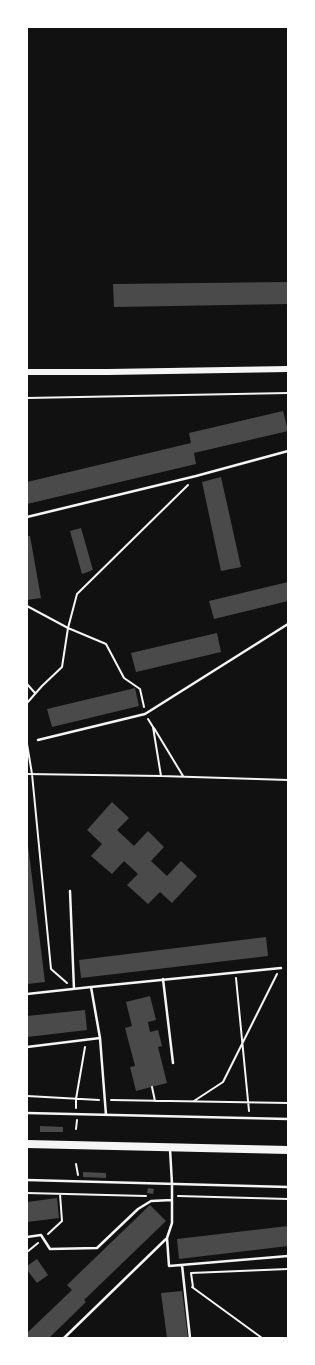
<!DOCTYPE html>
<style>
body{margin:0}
#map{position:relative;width:315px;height:1365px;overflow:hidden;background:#111;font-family:"Roboto Condensed",sans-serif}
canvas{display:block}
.frame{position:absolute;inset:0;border:28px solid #fff;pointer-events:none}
</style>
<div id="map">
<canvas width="315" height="1365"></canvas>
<div class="frame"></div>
</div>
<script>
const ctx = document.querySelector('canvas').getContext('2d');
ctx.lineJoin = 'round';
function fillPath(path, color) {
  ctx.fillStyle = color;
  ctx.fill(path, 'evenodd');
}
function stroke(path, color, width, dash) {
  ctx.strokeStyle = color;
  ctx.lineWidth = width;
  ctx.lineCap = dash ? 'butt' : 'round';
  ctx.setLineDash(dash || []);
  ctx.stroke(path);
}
const building = new Path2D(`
 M 288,282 L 288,304 L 114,307 L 113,284 Z
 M 283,411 L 288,431 L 194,453 L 196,464 L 27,504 L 27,482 L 191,443 L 189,433 Z
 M 221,477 L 241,567 L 221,571 L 202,482 Z
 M 81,528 L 93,570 L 82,574 L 70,531 Z
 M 27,536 L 30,536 L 41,598 L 27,600 Z
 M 288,582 L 288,601 L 214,619 L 209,601 Z
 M 217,633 L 221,652 L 136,672 L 131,653 Z
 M 135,688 L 139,706 L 52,727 L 47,709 Z
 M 112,802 L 129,818 L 117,830 L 134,846 L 148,831 L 164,847 L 151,861 L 167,876 L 181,861 L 197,876 L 172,903 L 160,892 L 148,904 L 127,885 L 138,874 L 124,861 L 112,874 L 91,856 L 102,844 L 87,830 Z
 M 27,837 L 45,982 L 27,984 Z
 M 266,937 L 268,956 L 81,978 L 79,960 Z
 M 150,996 L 156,1020 L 148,1022 L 150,1032 L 158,1030 L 162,1046 L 158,1047 L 167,1083 L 136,1091 L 130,1067 L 135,1066 L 125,1028 L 132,1026 L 126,1002 Z
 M 85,1010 L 87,1030 L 27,1037 L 27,1016 Z
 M 40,1126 L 63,1127 L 63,1132 L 40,1132 Z
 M 83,1172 L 106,1173 L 106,1178 L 83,1177 Z
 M 148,1188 L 154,1189 L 153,1194 L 147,1193 Z
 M 57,1198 L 59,1218 L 27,1222 L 27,1202 Z
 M 150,1205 L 166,1221 L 84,1300 L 86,1302 L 49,1338 L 27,1338 L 27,1333 L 72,1290 L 67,1285 Z
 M 288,1226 L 288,1246 L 179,1259 L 177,1239 Z
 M 37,1259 L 48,1275 L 37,1283 L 27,1270 L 27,1266 Z
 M 182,1291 L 188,1338 L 167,1338 L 161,1293 Z`);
const path = new Path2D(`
 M 27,398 L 288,393
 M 27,606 L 68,628 L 106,644 L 124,678 L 140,689 L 144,707
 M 27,684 L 35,693
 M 27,703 L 42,686 L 62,667 L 68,628 L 77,594 L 188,485
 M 148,719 L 153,727 L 161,776
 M 154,728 L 183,776
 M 27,744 L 32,774 L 51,969 L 67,983
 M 27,774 L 161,776 L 288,780
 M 236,978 L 249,1111
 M 152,1087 L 155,1101
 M 27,1096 L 99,1100
 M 111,1100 L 288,1103
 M 194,1101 L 223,1082 L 277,974
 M 76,1108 L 76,1099 L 85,1047
 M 76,1129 L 77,1120
 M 76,1164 L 78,1175
 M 27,1193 L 146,1196
 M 178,1196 L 288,1199
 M 48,1234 L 62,1221 L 60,1194
 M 27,1252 L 38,1243
 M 192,1287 L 262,1338
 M 193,1287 L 191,1273 L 288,1269`);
const service = new Path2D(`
 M 27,517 L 196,476 L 288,451
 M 38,740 L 145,714 L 288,624
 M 70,891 L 74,989
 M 163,979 L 173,1063
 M 91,987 L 281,968
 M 27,994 L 91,987 L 100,1038 L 27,1047
 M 100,1038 L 106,1115
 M 27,1113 L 288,1119
 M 170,1149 L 172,1184 L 172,1223 L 167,1238 L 169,1266 L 288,1256
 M 27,1180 L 288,1187
 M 27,1237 L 41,1235 L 50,1249 L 97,1248 L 138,1209 L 151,1201 L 172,1200
 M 182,1265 L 190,1338
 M 64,1338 L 166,1239`);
const tertiary = new Path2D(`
 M 27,372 L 108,372 L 288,369`);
const primary = new Path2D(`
 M 27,1144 L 288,1150`);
fillPath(building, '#4a4a4a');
stroke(path, '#f5f5f5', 2);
stroke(service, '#f5f5f5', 2.5);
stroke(tertiary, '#f5f5f5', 6);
stroke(primary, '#f5f5f5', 8);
</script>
